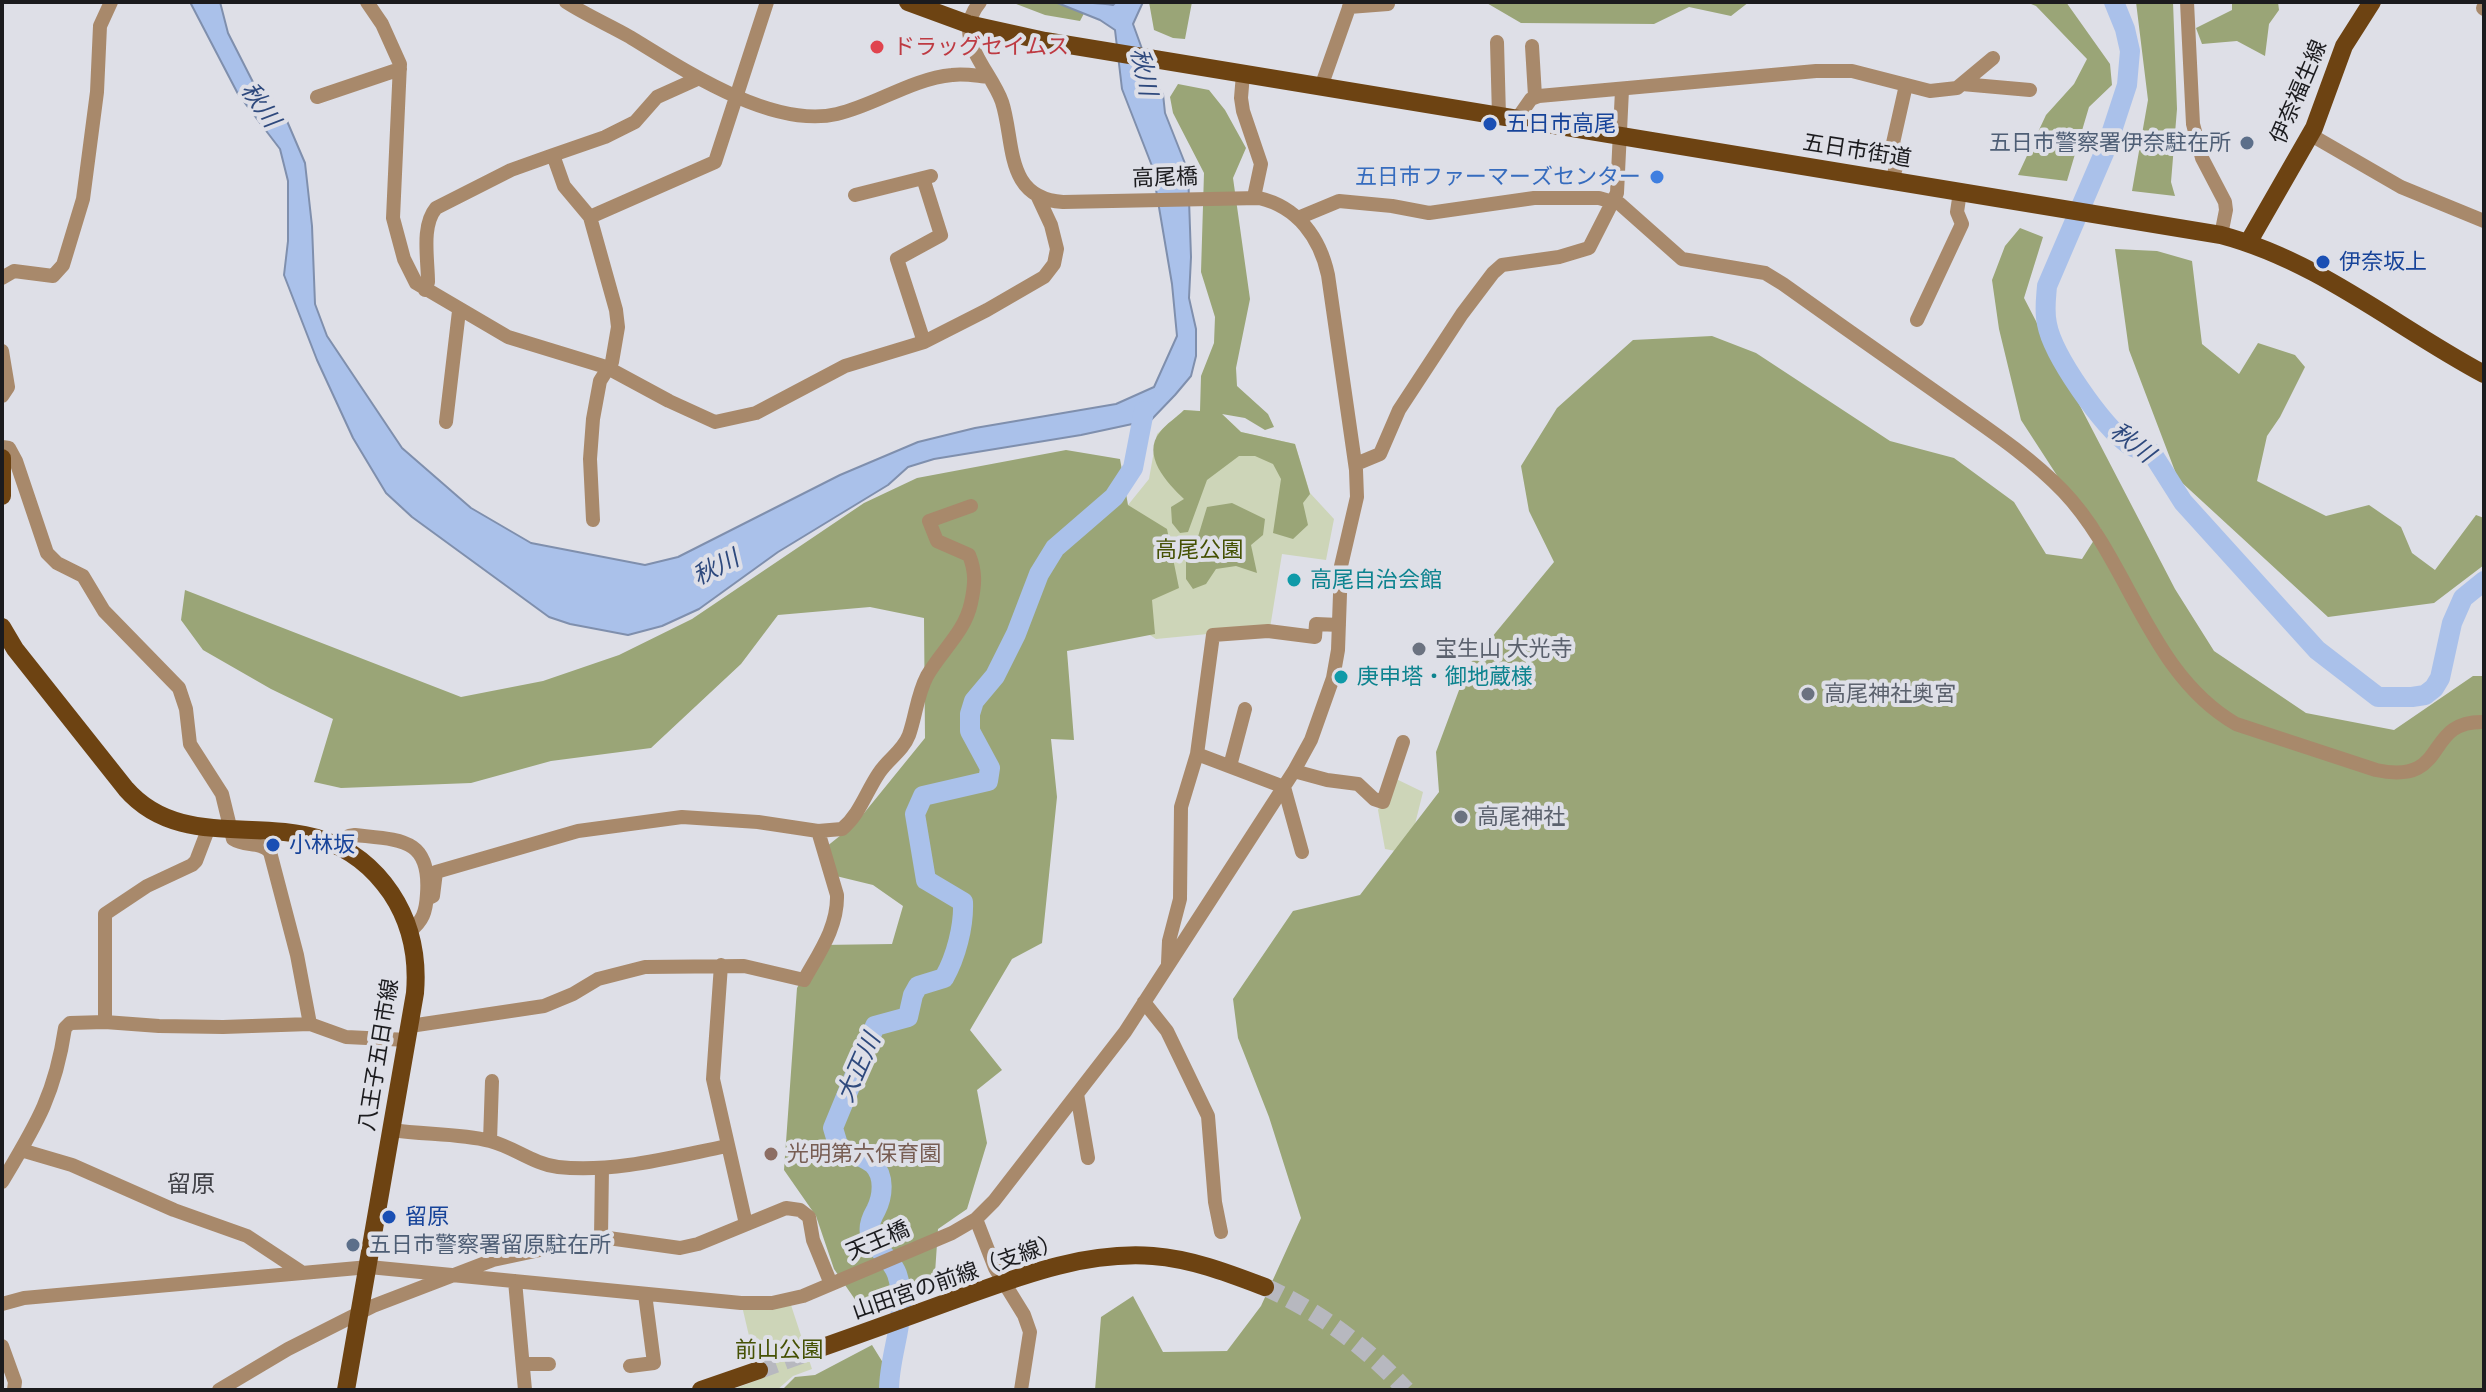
<!DOCTYPE html>
<meta charset="utf-8">
<style>
body{margin:0}
#map{position:relative;width:2486px;height:1392px;overflow:hidden;background:#dedfe7;font-family:Raleway,sans-serif}
canvas{display:block}
.frame{position:absolute;inset:0;border:4px solid #1b1b1e;pointer-events:none}
</style>
<div id="map">
<canvas width="2486" height="1392"></canvas>
<div class="frame"></div>
</div>
<script>
const ctx = document.querySelector('canvas').getContext('2d');
ctx.lineJoin = 'round';
function fillPath(path, color) {
  ctx.fillStyle = color;
  ctx.fill(path, 'evenodd');
}
function stroke(path, color, width, dash) {
  ctx.strokeStyle = color;
  ctx.lineWidth = width;
  ctx.lineCap = dash ? 'butt' : 'round';
  ctx.setLineDash(dash || []);
  ctx.stroke(path);
}
function drawText(font, color, halo, rows, align = 'center') {
  ctx.font = font + ' Raleway,"Noto Sans JP",sans-serif';
  ctx.lineWidth = 8;
  ctx.setLineDash([]);
  ctx.textBaseline = 'middle';
  ctx.strokeStyle = halo;
  ctx.fillStyle = color;
  for (const [text, x, y, turn = 0] of rows) {
    ctx.save();
    ctx.translate(x, y);
    ctx.rotate((+turn || 0) * Math.PI / 180);
    ctx.textAlign = isNaN(turn) ? turn : align;
    if (halo) ctx.strokeText(text, 0, 0);
    ctx.fillText(text, 0, 0);
    ctx.restore();
  }
}
const green = new Path2D(`
 M 1184,410 L 1221,413 L 1241,432 L 1295,444 L 1310,493 L 1334,519 L 1326,560 L 1282,554 L 1270,628 L 1156,639 L 1093,598 L 1128,505 L 1149,479 L 1157,434 Z
 M 1390,776 L 1423,792 L 1411,840 L 1396,851 L 1385,849 L 1378,810 Z
 M 790,1302 L 812,1369 L 793,1376 L 777,1390 L 731,1390 L 763,1378 L 754,1357 L 742,1306 Z`);
const forest = new Path2D(`
 M 1011,2 L 1090,2 L 1080,21 L 1045,15 Z
 M 1149,2 L 1192,2 L 1185,39 L 1173,38 L 1154,30 Z
 M 1485,2 L 1749,2 L 1731,16 L 1689,7 L 1654,24 L 1521,23 Z
 M 2026,2 L 2066,2 L 2110,64 L 2112,85 L 2089,107 L 2067,181 L 2018,175 L 2046,115 L 2074,84 L 2087,59 L 2036,6 Z
 M 2136,2 L 2173,2 L 2177,109 L 2171,182 L 2175,196 L 2132,191 L 2148,100 Z
 M 2232,2 L 2278,2 L 2279,10 L 2269,24 L 2265,56 L 2237,41 L 2202,44 L 2196,28 L 2232,10 Z
 M 1178,84 L 1209,90 L 1225,110 L 1246,148 L 1233,178 L 1250,299 L 1236,368 L 1237,386 L 1268,414 L 1274,427 L 1265,430 L 1245,418 L 1222,414 L 1241,432 L 1295,444 L 1310,494 L 1303,503 L 1308,525 L 1293,539 L 1273,533 L 1281,479 L 1273,464 L 1255,456 L 1239,456 L 1207,480 L 1188,532 L 1180,533 L 1172,523 L 1171,507 L 1184,499 C 1167,483 1141,455 1160,432 C 1166,424 1177,417 1184,410 L 1200,411 L 1201,376 L 1214,343 L 1215,317 L 1201,272 L 1204,173 L 1173,113 L 1170,97 Z
 M 2020,228 L 2043,237 L 2024,298 L 2175,589 L 2214,651 L 2306,713 L 2394,730 L 2473,676 L 2484,676 L 2484,1390 L 1095,1390 L 1101,1317 L 1133,1296 L 1163,1352 L 1227,1351 L 1261,1306 L 1301,1218 L 1269,1117 L 1238,1038 L 1233,999 L 1293,911 L 1360,895 L 1439,792 L 1436,752 L 1468,666 L 1554,562 L 1529,511 L 1521,466 L 1557,408 L 1633,340 L 1712,336 L 1756,353 L 1890,441 L 1954,458 L 2014,502 L 2046,554 L 2082,559 L 2101,529 L 2058,477 L 2021,420 L 1999,329 L 1992,280 L 2005,246 Z
 M 2115,249 L 2157,251 L 2192,261 L 2202,344 L 2239,374 L 2258,343 L 2295,355 L 2305,367 L 2280,417 L 2267,436 L 2257,481 L 2326,516 L 2369,505 L 2401,527 L 2412,553 L 2435,570 L 2476,515 L 2484,518 L 2484,565 L 2434,603 L 2328,617 L 2178,479 L 2129,350 Z
 M 1066,450 L 1120,459 L 1128,505 L 1167,529 L 1179,588 L 1152,600 L 1155,634 L 1067,651 L 1074,740 L 1051,739 L 1057,797 L 1042,943 L 1012,959 L 970,1030 L 1002,1070 L 977,1090 L 987,1143 L 967,1209 L 938,1229 L 934,1288 L 865,1314 L 834,1269 L 816,1216 L 784,1170 L 797,988 L 821,945 L 892,944 L 903,906 L 873,885 L 836,876 L 826,847 L 856,823 L 925,738 L 924,618 L 870,607 L 778,615 L 741,664 L 651,748 L 551,761 L 471,783 L 341,788 L 314,782 L 333,719 L 271,689 L 203,650 L 181,620 L 185,590 L 461,697 L 543,681 L 619,655 L 692,619 L 864,503 L 917,478 Z
 M 1232,503 L 1265,519 L 1263,535 L 1251,545 L 1257,573 L 1236,566 L 1216,569 L 1206,584 L 1193,589 L 1186,579 L 1186,549 L 1197,540 L 1207,507 Z
 M 872,1345 L 885,1366 L 883,1390 L 782,1390 L 795,1377 L 815,1375 Z`);
const water = new Path2D(`
 M 190,2 L 220,2 L 228,33 L 258,92 L 287,121 L 305,163 L 312,226 L 315,304 L 327,336 L 402,448 L 471,508 L 531,543 L 645,565 L 678,557 L 840,475 L 918,442 L 975,428 L 1116,404 L 1154,387 L 1177,336 L 1172,284 L 1152,166 L 1122,89 L 1115,30 L 1100,20 L 1055,2 C 1076,2 1095,2 1113,5 L 1116,2 L 1143,2 L 1133,24 L 1154,82 L 1163,94 L 1165,113 L 1188,171 L 1191,257 L 1189,298 L 1196,329 L 1196,356 L 1191,376 L 1175,395 L 1151,420 L 1081,435 L 934,459 L 908,467 L 888,485 L 778,552 L 699,609 L 662,626 L 628,635 L 570,624 L 549,617 L 412,517 L 386,493 L 353,438 L 317,360 L 284,275 L 288,241 L 288,181 L 280,149 L 238,94 Z`);
const river = new Path2D(`
 M 2114,2 L 2125,29 L 2130,51 L 2127,85 L 2107,146 L 2047,286 C 2046,299 2044,311 2047,324 C 2053,356 2102,425 2128,444 C 2134,449 2144,450 2152,453 L 2183,502 L 2317,650 L 2378,697 L 2412,697 L 2425,695 L 2434,688 L 2440,678 L 2452,623 L 2463,598 L 2484,581
 M 889,1390 C 889,1351 910,1313 897,1274 C 892,1259 875,1250 870,1233 C 868,1225 872,1217 876,1210 C 883,1196 885,1176 873,1164 C 865,1157 849,1152 839,1148 L 833,1128 L 875,1026 L 908,1017 L 913,995 L 918,986 L 944,978 C 956,957 964,926 963,902 L 926,880 L 915,814 L 923,796 L 988,781 L 990,768 L 970,731 L 970,714 L 974,701 L 995,676 L 1016,634 L 1039,574 L 1055,548 L 1114,497 L 1133,468 L 1144,411`);
const majorTunnel = new Path2D(`
 M 1265,1287 C 1320,1312 1365,1346 1406,1390
 M 759,1370 L 806,1353`);
const minor = new Path2D(`
 M 367,2 L 382,24 L 400,64 L 393,218 L 404,259 L 416,283 L 508,337 L 606,367 L 669,401 L 715,422 L 756,413 L 845,366 L 924,342 L 987,310 L 1044,277 L 1054,264 L 1057,249 L 1051,225 L 1037,195
 M 566,2 C 586,15 609,25 630,37 C 684,70 772,129 837,114 C 876,105 911,79 952,75 C 964,73 977,76 989,77
 M 2187,2 L 2193,124 L 2202,158 L 2225,202 L 2226,210 L 2221,235
 M 1349,7 L 1388,4
 M 2483,8 L 2484,9
 M 1497,42 L 1499,116
 M 1532,46 L 1535,96
 M 1243,74 L 1241,98 L 1243,111 L 1261,164 L 1254,197
 M 1962,84 L 2030,90
 M 1321,87 L 1351,2
 M 317,97 L 400,69
 M 1517,119 L 1531,99 L 1539,96 L 1816,71 L 1852,71 L 1930,91 L 1957,88 L 1993,58
 M 2311,135 L 2401,187 L 2484,221
 M 553,155 L 605,137 L 635,122 L 657,97 L 697,79
 M 923,178 L 941,235 L 897,259 L 924,342
 M 1892,181 L 1900,153 L 1893,143 L 1906,85
 M 855,195 L 931,176
 M 590,217 L 715,162 L 767,2
 M 1298,218 L 1339,201 L 1392,206 L 1429,213 L 1534,198 L 1599,198 L 1620,204 L 1682,259 L 1765,273 L 1783,284 C 1836,322 1890,360 1943,397 C 1985,427 2027,454 2063,491 C 2130,561 2148,673 2236,724 L 2376,770 C 2451,786 2422,720 2484,722
 M 2,278 L 14,271 L 53,276 L 63,265 L 83,199 L 97,92 L 100,26 L 111,2
 M 425,290 L 428,282 C 428,259 421,226 436,208 L 511,170 L 553,155 L 564,186 L 590,217 L 616,310 L 618,327 L 612,362 L 600,381 L 593,419 L 590,459 L 593,520
 M 1917,320 L 1962,224 L 1957,212 L 1960,192
 M 2,351 L 8,387 L 2,396
 M 446,422 L 459,311
 M 2,447 L 9,448 L 16,461 L 47,553 L 57,563 L 83,576 L 104,611 L 179,688 L 186,709 L 190,744 L 222,794 L 233,839 C 245,847 260,841 270,852 L 297,955 L 310,1024
 M 1356,464 L 1380,454 L 1399,410 L 1462,314 L 1493,273 L 1502,265 L 1559,257 L 1589,248 L 1617,193 L 1622,90
 M 1197,754 L 1284,787 L 1302,852
 M 1230,766 L 1245,709
 M 1294,771 L 1327,780 L 1358,784 L 1374,799 L 1383,802 L 1403,742
 M 341,848 L 349,836 L 355,835 C 401,840 431,838 427,894 C 426,912 423,921 409,932
 M 427,899 L 433,896 L 436,872 L 578,831 L 682,817 L 758,822 L 818,831 L 842,829 C 860,814 866,792 879,773 C 888,759 903,751 909,735 C 916,715 917,695 927,676 C 941,651 965,632 971,603 C 975,585 976,572 969,555 L 937,541 L 929,521 L 971,506
 M 1168,963 L 1169,941 L 1180,899 L 1181,807 L 1197,754 L 1213,635 L 1268,631 L 1315,637 L 1316,624 L 1339,625
 M 721,965 L 713,1079 L 746,1224
 M 1144,1002 L 1167,1031 L 1208,1116 L 1215,1202 L 1221,1232
 M 105,1022 L 105,914 L 147,886 L 192,865 L 196,861 L 209,827
 M 410,1026 L 544,1006 L 573,994 L 598,979 L 645,967 L 744,966 L 804,980 C 819,953 838,927 837,895 L 818,831
 M 1077,1094 L 1088,1158
 M 392,1130 C 424,1135 458,1133 490,1141 C 514,1147 533,1164 558,1167 C 614,1173 672,1157 727,1146
 M 490,1141 L 492,1081
 M 21,1150 L 72,1165 L 174,1210 L 247,1236 L 303,1273
 M 2,1182 C 36,1125 55,1095 65,1028 L 70,1023 L 105,1022 L 159,1026 L 223,1027 L 310,1024 L 346,1037 L 408,1040
 M 976,1219 L 995,1268 L 1024,1315 L 1030,1332 L 1021,1390
 M 601,1237 L 602,1168
 M 515,1281 L 525,1390
 M 2,1304 L 24,1298 L 369,1267 L 741,1303 L 772,1303 L 803,1296 L 952,1233 L 976,1219 L 994,1201 L 1125,1032 L 1294,771 L 1311,740 L 1333,678 L 1338,650 L 1341,566 L 1357,497 L 1356,470 L 1328,275 C 1320,238 1298,207 1259,198 L 1063,202 C 1004,198 1015,142 1002,102 C 990,68 950,38 980,2
 M 2,1346 L 15,1382 L 14,1390
 M 523,1364 L 549,1364
 M 630,1366 L 654,1363 L 645,1294
 M 219,1390 L 288,1349 L 373,1306 L 493,1260 L 601,1237 L 680,1248 L 698,1244 L 786,1208 L 800,1210 L 809,1217 L 813,1240 L 831,1284`);
const major = new Path2D(`
 M 908,2 L 968,24 L 1045,41 L 2221,235 C 2319,261 2396,327 2484,374
 M 2248,243 L 2314,128 L 2344,46 L 2372,2
 M 2,458 L 2,496
 M 2,627 L 15,649 L 126,789 C 197,870 316,783 391,893 C 411,923 418,957 415,993 L 346,1390
 M 806,1353 C 858,1335 910,1316 962,1297 C 1023,1275 1087,1251 1153,1256 C 1192,1259 1228,1273 1265,1287
 M 701,1390 L 759,1370`);
const markers = [
 [877,47,8,"#e0444e"],
 [1490,124,8,"#1a4fb4"],
 [2247,143,8,"#5c6f8a"],
 [1657,177,8,"#3f7fe0"],
 [2323,262,8,"#1a4fb4"],
 [1294,580,8,"#0f9aa8"],
 [1419,649,8,"#6b7280"],
 [1341,677,8,"#0f9aa8"],
 [1808,694,8,"#6b7280"],
 [1461,817,8,"#6b7280"],
 [273,845,8,"#1a4fb4"],
 [771,1154,8,"#8d6e63"],
 [389,1217,8,"#1a4fb4"],
 [353,1245,8,"#5c6f8a"]
];
const healthNames = [
 ["ドラッグセイムス",893,47]
];
const streetNames = [
 ["伊奈福生線",2299,92,-67],
 ["五日市街道",1857,151,9],
 ["高尾橋",1165,178,-2],
 ["八王子五日市線",379,1055,-81],
 ["天王橋",878,1241,-23],
 ["山田宮の前線（支線）",957,1277,-19]
];
const transitNames = [
 ["五日市高尾",1506,124],
 ["伊奈坂上",2339,262],
 ["小林坂",289,845],
 ["留原",405,1217]
];
const serviceNames = [
 ["五日市警察署伊奈駐在所",2231,143],
 ["五日市警察署留原駐在所",369,1245,"left"]
];
const shopNames = [
 ["五日市ファーマーズセンター",1641,177]
];
const parkNames = [
 ["高尾公園",1199,550],
 ["前山公園",779,1350]
];
const cultureNames = [
 ["高尾自治会館",1310,580],
 ["庚申塔・御地蔵様",1357,677]
];
const worshipNames = [
 ["宝生山 大光寺",1435,649],
 ["高尾神社奥宮",1824,694],
 ["高尾神社",1477,817]
];
const educationNames = [
 ["光明第六保育園",787,1154]
];
const waterNames = [
 ["秋川",1143,72,78],
 ["秋川",260,105,55],
 ["秋川",2132,443,38],
 ["秋川",716,568,-27],
 ["大正川",859,1068,-66]
];
const neighbourhoodNames = [
 ["留原",191,1185]
];
fillPath(green, '#cdd5b8');
fillPath(forest, '#9aa577');
fillPath(water, '#aac1ea');
stroke(water, '#7f8fad', 2);
stroke(river, '#aac1ea', 20);
stroke(majorTunnel, '#b7b8bf', 18, [18, 9]);
stroke(minor, '#a8896b', 14);
stroke(major, '#6d4312', 18);
for (const [x, y, r, color] of markers) {
  const dot = new Path2D();
  dot.arc(x, y, r, 0, 2 * Math.PI);
  ctx.fillStyle = color;
  ctx.fill(dot);
  stroke(dot, '#dedfe7', 3);
}
drawText('22px', '#be3a42', '#dedfe7', healthNames, 'left');
drawText('22px', '#1b1b1e', '#dedfe7', streetNames);
drawText('22px', '#164399', '#dedfe7', transitNames, 'left');
drawText('22px', '#4e5e75', '#dedfe7', serviceNames, 'right');
drawText('22px', '#366cbe', '#dedfe7', shopNames, 'right');
drawText('22px', '#455104', '#dedfe7', parkNames);
drawText('22px', '#0d838f', '#dedfe7', cultureNames, 'left');
drawText('22px', '#5b616d', '#dedfe7', worshipNames, 'left');
drawText('22px', '#785e54', '#dedfe7', educationNames, 'left');
drawText('italic 24px', '#2e497d', '#dedfe7', waterNames);
drawText('24px', '#404147', '#dedfe7', neighbourhoodNames);
</script>
